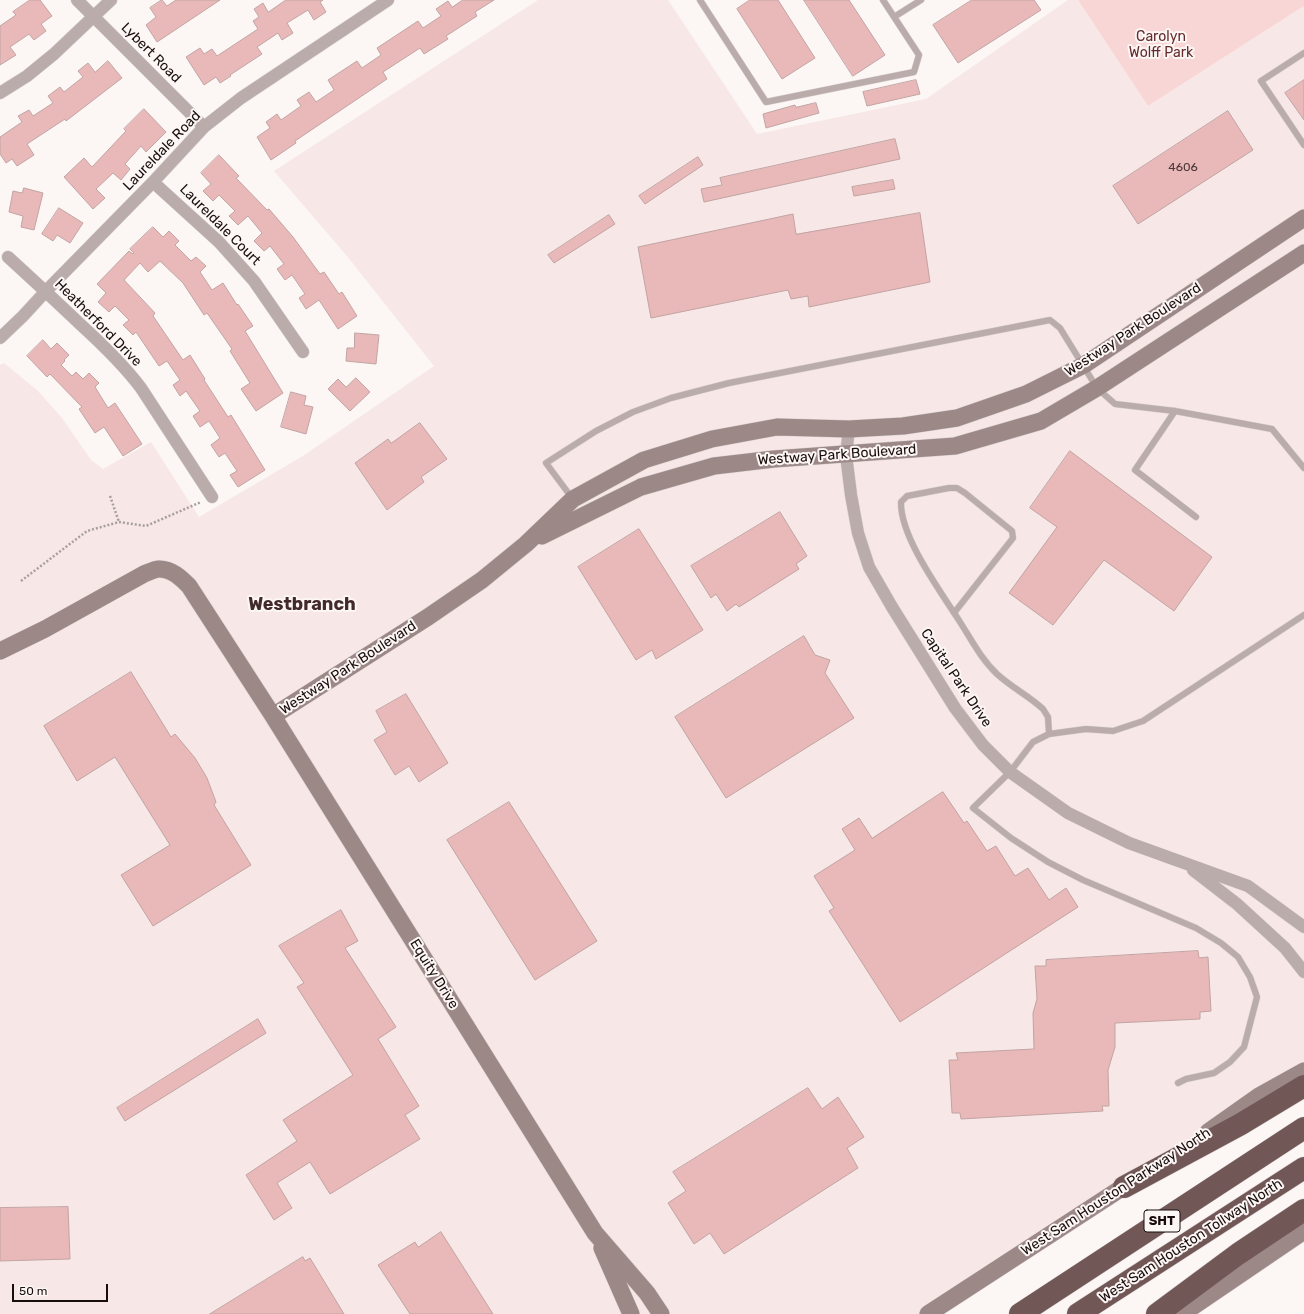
<!DOCTYPE html>
<style>
body{margin:0}
#map{position:relative;width:1304px;height:1314px;overflow:hidden;background:#fcf6f5;font-family:Rubik,sans-serif}
canvas{display:block}
.scale{position:absolute;left:12px;top:1284px;width:96px;height:18px;box-sizing:border-box;border:2px solid #190e0e;border-top:0;padding-left:5px;font-size:12px;line-height:14px;white-space:nowrap;color:#190e0e;-webkit-text-stroke:3px #fcf6f5;paint-order:stroke}
</style>
<div id="map">
<canvas width="1304" height="1314"></canvas>
<div class="scale">50 m</div>
</div>
<script>
const ctx = document.querySelector('canvas').getContext('2d');
ctx.lineJoin = 'round';
function fillPath(path, color) {
  ctx.fillStyle = color;
  ctx.fill(path, 'evenodd');
}
function stroke(path, color, width, dash) {
  ctx.strokeStyle = color;
  ctx.lineWidth = width;
  ctx.lineCap = dash ? 'butt' : 'round';
  ctx.setLineDash(dash || []);
  ctx.stroke(path);
}
function drawText(font, color, halo, rows, align = 'center') {
  ctx.font = font + ' Rubik,sans-serif';
  ctx.lineWidth = 4;
  ctx.setLineDash([]);
  ctx.textBaseline = 'middle';
  ctx.strokeStyle = halo;
  ctx.fillStyle = color;
  for (const [text, x, y, turn = 0] of rows) {
    ctx.save();
    ctx.translate(x, y);
    ctx.rotate((+turn || 0) * Math.PI / 180);
    ctx.textAlign = isNaN(turn) ? turn : align;
    if (halo) ctx.strokeText(text, 0, 0);
    ctx.fillText(text, 0, 0);
    ctx.restore();
  }
}
const built = new Path2D(`
 M 538,0 L 668,0 L 757,134 L 926,99 L 1068,0 L 1078,0 L 1148,106 L 1304,6 L 1304,1072 L 928,1314 L 0,1314 L 0,365 L 4,363 L 38,391 L 62,418 L 91,460 L 103,469 L 151,442 L 199,517 L 303,456 L 434,366 L 347,256 L 274,171 Z`);
const green = new Path2D(`
 M 1078,0 L 1304,0 L 1304,6 L 1148,106 Z`);
const building = new Path2D(`
 M 30,0 L 40,0 L 52,16 L 41,24 L 46,31 L 34,40 L 29,34 L 10,47 L 16,55 L 0,65 L 0,26 L 16,15 L 13,12 Z
 M 162,0 L 167,6 L 176,0 L 220,0 L 157,42 L 146,25 L 156,17 L 150,8 Z
 M 286,0 L 323,0 L 320,2 L 326,12 L 314,20 L 308,10 L 287,23 L 293,33 L 282,40 L 278,33 L 257,47 L 262,54 L 230,75 L 231,76 L 220,83 L 216,77 L 204,85 L 186,57 L 200,48 L 204,54 L 212,49 L 217,56 L 258,29 L 253,21 L 259,17 L 254,9 L 263,3 L 268,12 Z
 M 463,0 L 494,0 L 475,12 L 477,16 L 446,36 L 448,39 L 424,54 L 420,48 L 383,72 L 387,79 L 295,141 L 296,143 L 271,160 L 257,137 L 270,128 L 266,122 L 277,114 L 281,120 L 301,106 L 297,100 L 309,92 L 316,102 L 334,90 L 328,80 L 357,61 L 362,68 L 381,55 L 377,48 L 418,21 L 423,28 L 441,16 L 436,9 L 448,1 L 452,7 Z
 M 750,0 L 778,0 L 815,58 L 782,79 L 737,9 Z
 M 804,0 L 849,0 L 885,55 L 853,76 Z
 M 972,0 L 1034,0 L 1041,10 L 958,63 L 933,25 Z
 M 108,61 L 122,78 L 66,121 L 65,119 L 27,144 L 34,155 L 17,166 L 12,159 L 6,163 L 0,154 L 0,137 L 22,122 L 18,116 L 29,110 L 33,116 L 53,103 L 48,96 L 60,87 L 64,92 L 83,77 L 78,71 L 88,63 L 95,72 Z
 M 916,80 L 920,94 L 867,106 L 863,92 Z
 M 1304,80 L 1304,120 L 1285,93 Z
 M 816,103 L 819,113 L 766,128 L 763,114 L 795,105 L 796,107 Z
 M 144,109 L 166,132 L 146,152 L 141,146 L 125,164 L 130,169 L 121,180 L 113,173 L 96,189 L 105,198 L 93,209 L 64,177 L 84,158 L 92,167 L 126,131 L 124,129 Z
 M 1228,111 L 1253,150 L 1138,224 L 1113,186 Z
 M 895,139 L 900,159 L 704,202 L 701,189 L 722,185 L 720,178 Z
 M 219,155 L 239,176 L 236,178 L 267,210 L 269,209 L 293,237 L 320,274 L 324,272 L 339,294 L 342,292 L 357,316 L 338,329 L 319,300 L 306,309 L 299,298 L 305,294 L 292,275 L 285,280 L 277,269 L 284,264 L 270,246 L 264,251 L 254,241 L 262,233 L 248,216 L 238,225 L 229,216 L 235,211 L 219,195 L 213,201 L 203,191 L 211,184 L 201,173 Z
 M 698,157 L 703,165 L 645,204 L 639,196 Z
 M 893,180 L 895,189 L 854,196 L 852,187 Z
 M 24,188 L 43,193 L 34,230 L 21,227 L 23,216 L 9,212 L 13,191 L 22,193 Z
 M 59,208 L 83,223 L 70,243 L 57,235 L 53,241 L 42,234 Z
 M 920,213 L 930,282 L 809,307 L 808,296 L 791,299 L 788,290 L 651,318 L 638,247 L 793,214 L 796,234 Z
 M 609,215 L 615,224 L 554,263 L 548,255 Z
 M 153,227 L 163,237 L 169,231 L 179,241 L 175,245 L 191,261 L 196,257 L 206,266 L 200,272 L 212,290 L 223,283 L 237,305 L 238,304 L 253,326 L 245,331 L 283,393 L 256,411 L 241,389 L 250,383 L 230,351 L 232,349 L 207,313 L 204,315 L 183,283 L 160,261 L 148,272 L 140,263 L 124,280 L 155,313 L 153,316 L 183,360 L 190,355 L 205,379 L 204,380 L 228,417 L 231,415 L 265,470 L 238,487 L 230,475 L 237,471 L 225,453 L 219,457 L 211,445 L 220,438 L 209,421 L 200,427 L 193,416 L 200,411 L 186,391 L 180,396 L 173,385 L 180,380 L 167,361 L 159,366 L 136,332 L 133,335 L 123,325 L 129,320 L 115,306 L 109,312 L 98,302 L 106,293 L 97,284 L 129,251 L 133,254 L 134,253 L 130,249 Z
 M 355,333 L 379,335 L 376,364 L 346,361 L 347,348 L 354,348 Z
 M 43,340 L 51,349 L 57,343 L 69,355 L 64,360 L 65,361 L 61,365 L 72,376 L 76,372 L 83,379 L 89,373 L 99,383 L 95,387 L 108,408 L 115,403 L 142,444 L 123,456 L 104,427 L 95,433 L 79,409 L 82,407 L 50,374 L 47,377 L 27,356 Z
 M 356,378 L 370,392 L 350,411 L 328,389 L 338,379 L 346,387 Z
 M 291,392 L 306,396 L 304,405 L 313,407 L 306,434 L 281,427 Z
 M 420,423 L 447,459 L 421,477 L 424,482 L 387,510 L 355,463 L 388,439 L 391,443 Z
 M 1070,451 L 1212,557 L 1174,611 L 1104,560 L 1053,625 L 1009,593 L 1057,527 L 1030,508 Z
 M 780,512 L 807,556 L 796,564 L 799,569 L 739,607 L 736,604 L 727,611 L 716,594 L 711,598 L 691,566 Z
 M 639,529 L 703,630 L 656,659 L 652,650 L 636,660 L 578,567 Z
 M 804,636 L 815,655 L 830,660 L 825,673 L 854,718 L 726,798 L 675,717 Z
 M 131,672 L 171,737 L 175,734 L 195,758 L 207,778 L 216,802 L 214,805 L 251,865 L 153,926 L 121,875 L 170,845 L 115,757 L 77,781 L 44,726 Z
 M 406,694 L 448,763 L 419,782 L 409,766 L 395,775 L 374,740 L 387,732 L 376,711 Z
 M 943,792 L 964,823 L 967,821 L 987,851 L 996,846 L 1015,876 L 1028,868 L 1049,900 L 1066,888 L 1078,907 L 900,1022 L 829,911 L 834,908 L 814,876 L 855,850 L 842,829 L 859,818 L 872,838 Z
 M 509,802 L 597,941 L 535,980 L 447,840 Z
 M 341,910 L 358,941 L 345,948 L 396,1027 L 378,1039 L 419,1106 L 405,1115 L 420,1139 L 330,1194 L 310,1162 L 277,1183 L 292,1208 L 274,1220 L 246,1175 L 297,1141 L 283,1120 L 353,1075 L 297,987 L 304,983 L 279,946 Z
 M 1198,951 L 1199,958 L 1208,957 L 1211,1011 L 1200,1012 L 1200,1019 L 1115,1023 L 1115,1047 L 1108,1070 L 1109,1106 L 1102,1106 L 1103,1111 L 961,1119 L 960,1113 L 952,1113 L 949,1060 L 958,1060 L 956,1053 L 1034,1049 L 1033,1013 L 1037,999 L 1035,966 L 1046,966 L 1046,960 Z
 M 258,1019 L 266,1033 L 125,1121 L 117,1108 Z
 M 808,1088 L 822,1109 L 838,1097 L 864,1137 L 847,1148 L 858,1168 L 724,1254 L 710,1233 L 694,1244 L 668,1203 L 686,1191 L 673,1172 Z
 M 68,1207 L 70,1259 L 0,1261 L 0,1208 Z
 M 441,1232 L 493,1314 L 410,1314 L 378,1265 L 415,1242 L 418,1247 Z
 M 303,1257 L 305,1261 L 310,1258 L 344,1314 L 210,1314 Z`);
const path = new Path2D(`
 M 110,496 L 119,522
 M 21,581 L 87,531 L 119,522 L 146,526 L 201,502`);
const lane = new Path2D(`
 M 700,0 L 766,102 L 914,72 L 919,55 L 883,0
 M 894,17 L 921,0
 M 1304,53 L 1261,81 L 1304,145
 M 1175,411 L 1135,470 L 1196,517
 M 572,498 L 546,463 L 596,431 L 633,412 L 671,398 L 729,383 L 1050,320 L 1060,328 L 1097,388 L 1115,404 L 1175,411 L 1272,429 L 1304,468
 M 954,613 L 1013,538 L 1012,531 L 965,493 L 957,488 L 949,488 L 907,496 L 901,502 C 900,537 941,592 960,622 C 971,639 981,659 997,674 C 1011,687 1029,696 1043,709 L 1048,717 L 1049,734
 M 1178,1083 L 1186,1079 L 1214,1073 L 1230,1062 L 1244,1047 L 1257,997 L 1250,977 L 1238,957 L 1221,943 L 1196,928 L 1083,880 L 1048,862 L 1011,838 L 973,808 L 1010,772 L 1033,742 L 1049,734 L 1086,729 L 1113,731 L 1143,721 L 1304,615`);
const street = new Path2D(`
 M 77,0 L 204,127
 M 0,93 L 27,76 L 54,54 L 111,0
 M 153,182 L 219,242 L 254,281 L 303,352
 M 8,257 C 32,279 56,301 80,324 C 102,344 123,364 141,388 L 212,497
 M 0,338 L 23,316 L 46,291 L 153,182 L 204,127 L 241,98 L 388,0
 M 849,429 L 846,455 L 851,495 L 858,533 L 869,567 L 892,607 L 955,708 L 983,745 L 1010,772 L 1068,813 L 1129,843 L 1248,886 L 1304,927
 M 1193,870 L 1237,904 L 1285,948 L 1304,972`);
const secondary = new Path2D(`
 M 542,536 L 641,487 L 714,466 L 774,459 L 955,446 L 1041,421 L 1097,388 L 1304,253
 M 0,651 L 45,629 L 144,574 C 149,572 155,569 159,569 C 172,569 181,578 189,586 L 273,716 L 595,1233 L 647,1293 L 661,1314
 M 273,716 L 428,617 L 482,580 L 526,544 L 573,499 L 644,460 L 712,439 L 777,427 L 849,429 L 903,426 L 957,418 L 1026,394 L 1084,365 L 1304,218
 M 1208,1132 L 1259,1096 L 1304,1071
 M 602,1248 L 631,1314
 M 928,1314 L 1134,1180
 M 1182,1314 L 1304,1231`);
const highway = new Path2D(`
 M 1124,1187 L 1241,1124 L 1304,1086
 M 1020,1314 L 1304,1128
 M 1078,1314 L 1304,1168
 M 1157,1314 L 1238,1254 L 1304,1210`);
const numberNames = [
 ["4606",1183,168]
];
const shields = [
 [1162,1221,36]
];
const shieldNames = [
 ["SHT",1162,1221]
];
const parkNames = [
 ["Carolyn",1161,37],
 ["Wolff Park",1161,53]
];
const streetNames = [
 ["Lybert Road",151,53,45],
 ["Laureldale Road",162,151,-46],
 ["Laureldale Court",220,225,45],
 ["Heatherford Drive",98,323,45],
 ["Westway Park Boulevard",1133,330,-33],
 ["Westway Park Boulevard",837,455,-4],
 ["Westway Park Boulevard",348,668,-33],
 ["Capital Park Drive",956,678,56],
 ["Equity Drive",434,974,58],
 ["West Sam Houston Parkway North",1116,1192,-33],
 ["West Sam Houston Tollway North",1191,1241,-33]
];
const districtNames = [
 ["Westbranch",302,605]
];
fillPath(built, '#f7e7e7');
fillPath(green, '#f8d6d5');
fillPath(building, '#e8b9b8');
stroke(building, '#c2a4a3', 1);
stroke(lane, '#d8d1d0', 7);
stroke(street, '#d8d1d0', 13);
stroke(secondary, '#d8d1d0', 18);
stroke(highway, '#d8d1d0', 23);
stroke(path, '#a79f9f', 2.5, [2, 2]);
stroke(lane, '#baacab', 6);
stroke(street, '#baacab', 12);
stroke(secondary, '#9b8887', 17);
stroke(highway, '#725757', 22);
drawText('12px', '#4d3938', null, numberNames);
for (const [x, y, w] of shields) {
  const box = new Path2D();
  box.roundRect(x - w / 2, y - 11, w, 22, 3);
  ctx.fillStyle = '#fcf6f5';
  ctx.fill(box);
  stroke(box, '#190e0e', 1);
}
drawText('bold 13px', '#190e0e', null, shieldNames);
drawText('14px', '#652b2c', '#fcf6f5', parkNames);
drawText('14px', '#190e0e', '#fcf6f5', streetNames);
drawText('bold 18px', '#412a29', '#fcf6f5', districtNames);
</script>
